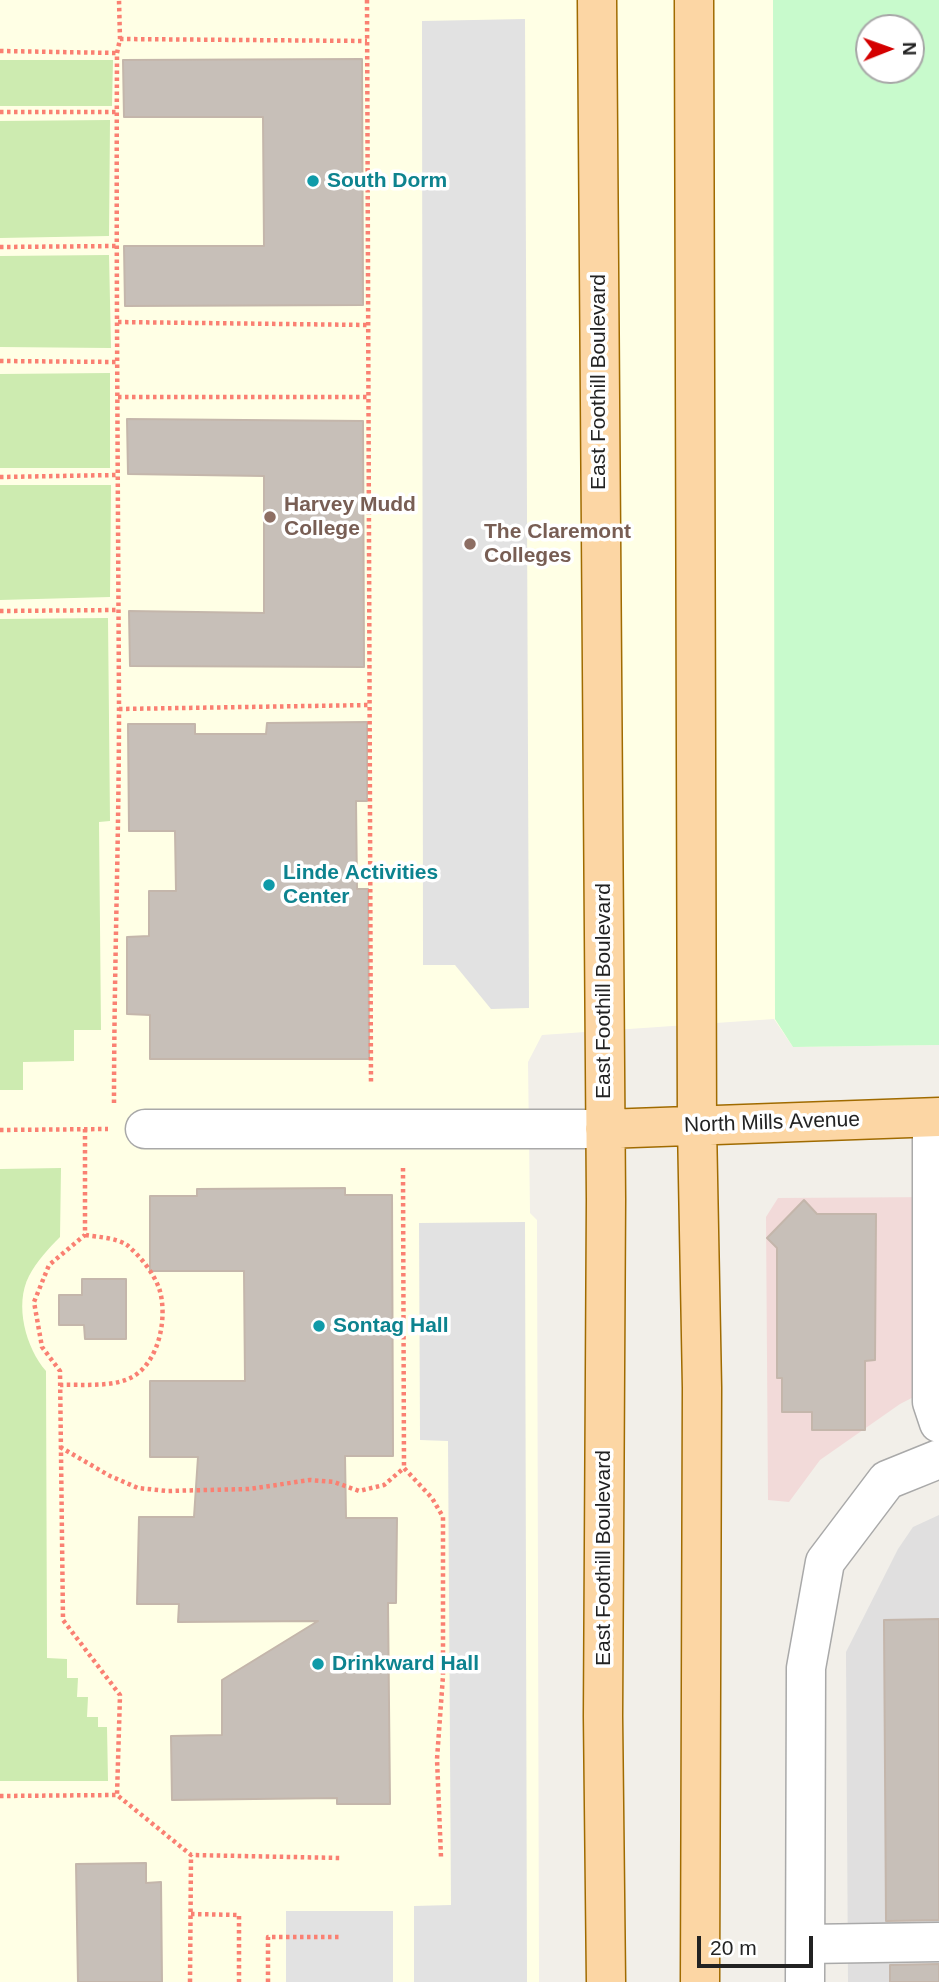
<!DOCTYPE html>
<style>
body{margin:0}
#map{position:relative;width:939px;height:1982px;overflow:hidden;background:#f2efe9;font-family:Arial,sans-serif}
canvas{display:block}
.north{position:absolute;left:855px;top:14px;width:70px;height:70px;box-sizing:border-box;background:#fff;border:2px solid #a7a7a7;border-radius:50%;rotate:89deg;font-size:19px;font-weight:700;line-height:28px;text-align:center;color:#222}
.north::after{content:'';display:block;margin:auto;width:24px;height:32px;background:#d40000;clip-path:polygon(50% 0,100% 100%,50% 72%,0 100%)}
.scale{position:absolute;left:697px;top:1936px;width:116px;height:32px;box-sizing:border-box;border:4px solid #222;border-top:0;padding-left:9px;font-size:21px;line-height:24px;white-space:nowrap;color:#222;-webkit-text-stroke:5px #fff;paint-order:stroke}
</style>
<div id="map">
<canvas width="939" height="1982"></canvas>
<div class="north">N</div>
<div class="scale">20 m</div>
</div>
<script>
const ctx = document.querySelector('canvas').getContext('2d');
ctx.lineJoin = 'round';
function fillPath(path, color) {
  ctx.fillStyle = color;
  ctx.fill(path, 'evenodd');
}
function stroke(path, color, width, dash) {
  ctx.strokeStyle = color;
  ctx.lineWidth = width;
  ctx.lineCap = dash ? 'butt' : 'round';
  ctx.setLineDash(dash || []);
  ctx.stroke(path);
}
function drawText(font, color, halo, rows, align = 'center') {
  ctx.font = font + ' Arial,sans-serif';
  ctx.lineWidth = 7;
  ctx.setLineDash([]);
  ctx.textBaseline = 'middle';
  ctx.strokeStyle = halo;
  ctx.fillStyle = color;
  for (const [text, x, y, turn = 0] of rows) {
    ctx.save();
    ctx.translate(x, y);
    ctx.rotate((+turn || 0) * Math.PI / 180);
    ctx.textAlign = isNaN(turn) ? turn : align;
    if (halo) ctx.strokeText(text, 0, 0);
    ctx.fillText(text, 0, 0);
    ctx.restore();
  }
}
const residential = new Path2D(`
 M 939,1515 L 939,1982 L 848,1982 L 846,1652 L 898,1549 L 913,1527 Z`);
const commercial = new Path2D(`
 M 939,1197 L 939,1384 L 900,1404 L 820,1460 L 789,1502 L 768,1500 L 766,1217 L 778,1198 Z`);
const education = new Path2D(`
 M 0,0 L 939,0 L 939,1045 L 793,1047 L 774,1019 L 542,1035 L 528,1062 L 530,1213 L 537,1220 L 539,1982 L 0,1982 ZM 869,28 L 911,28 L 911,70 L 869,70 Z`);
const grass = new Path2D(`
 M 0,60 L 113,60 L 112,106 L 0,106 Z
 M 110,120 L 109,236 L 0,238 L 0,121 Z
 M 109,255 L 111,348 L 0,347 L 0,256 Z
 M 110,373 L 110,468 L 0,468 L 0,374 Z
 M 0,485 L 111,485 L 110,597 L 0,600 Z
 M 108,618 L 110,821 L 99,822 L 101,1030 L 74,1030 L 74,1061 L 23,1062 L 23,1090 L 0,1090 L 0,619 Z
 M 61,1168 L 60,1237 C 48,1249 37,1261 29,1276 C 14,1305 26,1348 46,1371 L 47,1658 L 67,1659 L 67,1678 L 78,1678 L 77,1697 L 88,1697 L 87,1717 L 98,1717 L 98,1727 L 107,1727 L 108,1781 L 0,1781 L 0,1169 Z`);
const park = new Path2D(`
 M 773,0 L 939,0 L 939,1045 L 793,1047 L 775,1019 ZM 869,28 L 911,28 L 911,70 L 869,70 Z`);
const parking = new Path2D(`
 M 525,19 L 529,1008 L 491,1009 L 455,965 L 423,965 L 422,21 Z
 M 525,1222 L 527,1982 L 414,1982 L 414,1906 L 451,1905 L 448,1441 L 420,1440 L 419,1223 Z
 M 286,1911 L 393,1911 L 393,1982 L 286,1982 Z`);
const building = new Path2D(`
 M 362,59 L 363,305 L 125,306 L 124,246 L 264,246 L 263,117 L 124,117 L 123,60 Z
 M 127,419 L 363,421 L 364,667 L 130,666 L 129,611 L 264,613 L 264,476 L 128,474 Z
 M 367,722 L 367,801 L 356,801 L 357,889 L 368,889 L 369,1059 L 150,1059 L 150,1015 L 127,1014 L 127,937 L 149,936 L 149,891 L 176,891 L 175,831 L 129,831 L 128,724 L 195,724 L 195,734 L 266,734 L 267,723 Z
 M 345,1188 L 345,1195 L 392,1195 L 393,1456 L 345,1456 L 346,1518 L 397,1518 L 396,1603 L 388,1603 L 390,1804 L 337,1804 L 337,1798 L 172,1800 L 171,1736 L 222,1735 L 222,1680 L 318,1621 L 178,1622 L 179,1604 L 137,1604 L 139,1517 L 194,1517 L 198,1457 L 150,1457 L 150,1381 L 245,1381 L 244,1271 L 150,1271 L 150,1196 L 197,1196 L 197,1189 Z
 M 804,1200 L 817,1214 L 876,1214 L 875,1360 L 865,1361 L 865,1430 L 812,1430 L 812,1412 L 782,1412 L 782,1378 L 777,1378 L 777,1248 L 767,1238 Z
 M 82,1279 L 126,1279 L 126,1339 L 85,1339 L 84,1325 L 59,1325 L 59,1295 L 82,1295 Z
 M 939,1619 L 939,1920 L 886,1921 L 884,1620 Z
 M 146,1863 L 146,1883 L 161,1882 L 162,1982 L 78,1982 L 76,1864 Z
 M 939,1964 L 939,1982 L 890,1982 L 890,1965 Z`);
const path = new Path2D(`
 M 367,0 L 371,1085
 M 120,39 L 367,41
 M 0,51 L 117,53
 M 0,112 L 117,112
 M 0,247 L 118,246
 M 118,322 L 368,325
 M 0,361 L 117,362
 M 118,397 L 369,397
 M 0,477 L 116,475
 M 0,611 L 118,610
 M 119,709 L 370,705
 M 114,1103 C 114,971 119,839 119,707 C 118,489 116,271 117,53 L 120,39 L 119,0
 M 85,1129 L 85,1235 L 49,1265 L 34,1302 L 42,1347 L 60,1371 L 63,1620 L 120,1695 L 117,1795
 M 0,1130 L 108,1129
 M 403,1168 L 404,1468
 M 60,1385 C 83,1384 114,1388 134,1376 C 160,1360 168,1315 159,1288 C 153,1272 140,1256 127,1245 C 117,1238 98,1237 86,1235
 M 60,1447 L 110,1476 L 138,1488 L 167,1491 L 249,1489 L 310,1480 L 334,1482 L 359,1491 L 384,1485 L 404,1468 L 432,1498 L 443,1517 L 443,1676 L 437,1759 L 441,1857
 M 0,1796 L 117,1795 L 191,1855 L 341,1858
 M 191,1914 L 239,1915 L 239,1982
 M 190,1982 L 191,1855
 M 268,1982 L 268,1937 L 342,1937`);
const minor = new Path2D(`
 M 932,1118 L 932,1402 L 939,1423
 M 145,1129 L 605,1129
 M 806,1944 L 939,1942
 M 805,1982 L 806,1668 L 825,1562 L 887,1480 L 939,1459`);
const major = new Path2D(`
 M 597,0 L 606,1199 L 603,1716 L 606,1982
 M 694,0 L 697,1125 L 702,1388 L 700,1982
 M 605,1129 L 939,1117`);
const markers = [
 [313,181,7,"#0f9aa8"],
 [270,517,7,"#8d6e63"],
 [470,544,7,"#8d6e63"],
 [269,885,7,"#0f9aa8"],
 [319,1326,7,"#0f9aa8"],
 [318,1664,7,"#0f9aa8"]
];
const cultureNames = [
 ["South Dorm",327,181],
 ["Linde Activities",283,873],
 ["Center",283,897],
 ["Sontag Hall",333,1326],
 ["Drinkward Hall",332,1664]
];
const streetNames = [
 ["East Foothill Boulevard",599,382,-90],
 ["East Foothill Boulevard",604,991,-90],
 ["North Mills Avenue",772,1123,-2],
 ["East Foothill Boulevard",604,1558,-90]
];
const educationNames = [
 ["Harvey Mudd",284,505],
 ["College",284,529],
 ["The Claremont",484,532],
 ["Colleges",484,556]
];
fillPath(residential, '#e0dfdf');
fillPath(commercial, '#f2dad9');
fillPath(education, '#ffffe5');
fillPath(grass, '#cdebb0');
fillPath(park, '#c8facc');
fillPath(parking, '#e2e2e2');
fillPath(building, '#c7bfb8');
stroke(building, '#c4b6ab', 2);
stroke(minor, '#a9a9a9', 41);
stroke(major, '#a06b00', 41);
stroke(path, '#fa8072', 4.5, [3.5, 3.5]);
stroke(minor, '#fff', 38);
stroke(major, '#fcd6a4', 38);
for (const [x, y, r, color] of markers) {
  const dot = new Path2D();
  dot.arc(x, y, r, 0, 2 * Math.PI);
  ctx.fillStyle = color;
  ctx.fill(dot);
  stroke(dot, '#fff', 2.5);
}
drawText('bold 21px', '#0d838f', '#fff', cultureNames, 'left');
drawText('21px', '#222', '#fff', streetNames);
drawText('bold 21px', '#785e54', '#fff', educationNames, 'left');
</script>
